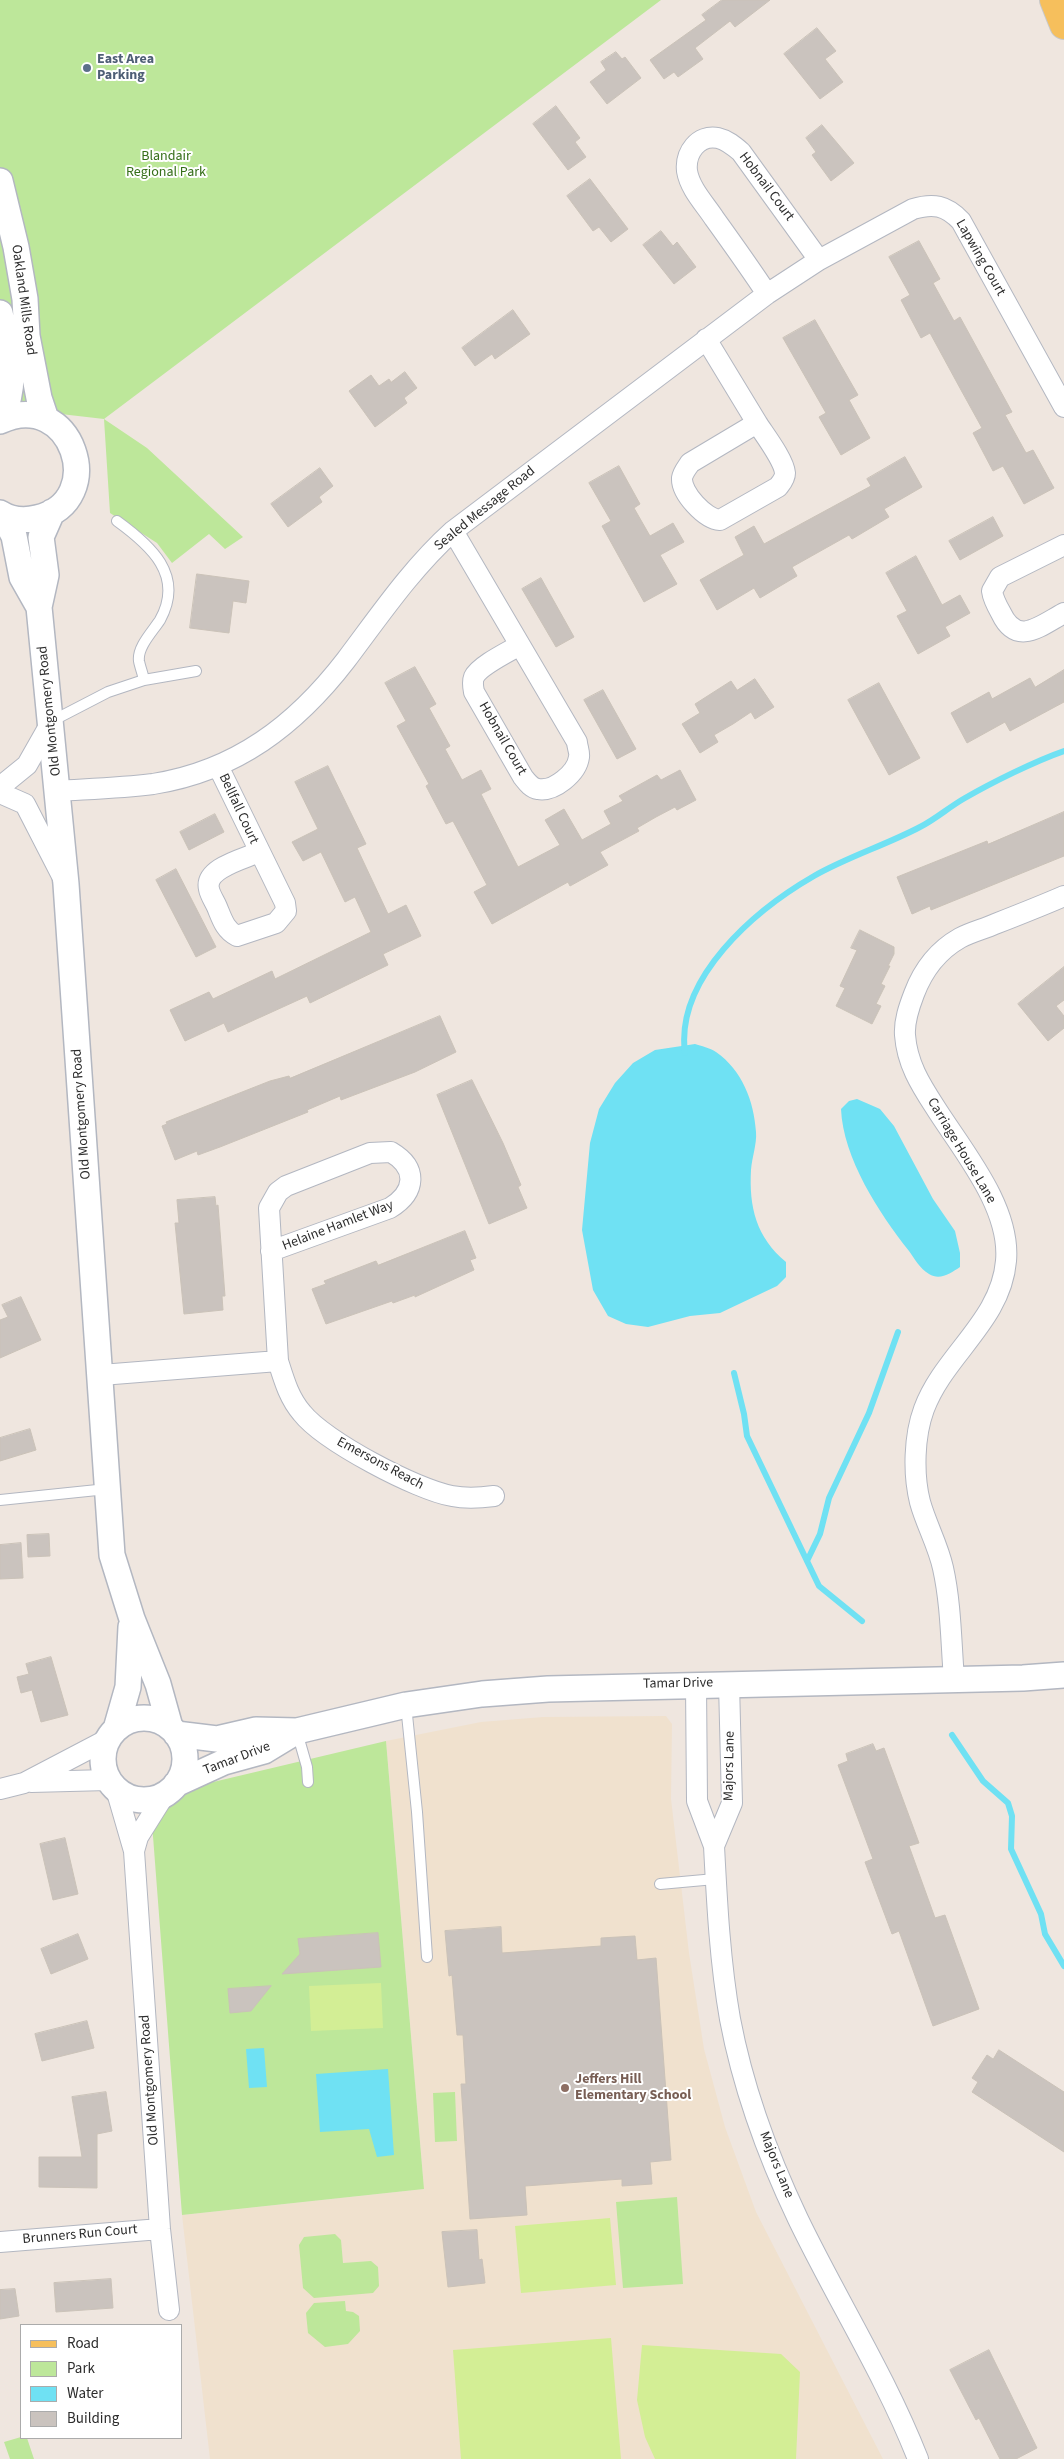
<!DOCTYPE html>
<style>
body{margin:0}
#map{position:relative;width:1064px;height:2459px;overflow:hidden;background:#efe6df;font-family:"Source Sans 3",sans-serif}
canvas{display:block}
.legend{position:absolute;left:20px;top:2324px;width:162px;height:115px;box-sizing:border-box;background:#fff;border:1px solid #ababab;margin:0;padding:6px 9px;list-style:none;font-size:15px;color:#2d2d2d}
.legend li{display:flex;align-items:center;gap:10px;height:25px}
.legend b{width:25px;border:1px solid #ababab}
</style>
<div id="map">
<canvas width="1064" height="2459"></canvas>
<ul class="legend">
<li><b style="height:6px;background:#f6bf5c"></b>Road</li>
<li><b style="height:14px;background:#bde79a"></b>Park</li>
<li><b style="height:14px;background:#6fe1f3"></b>Water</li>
<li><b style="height:14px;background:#cac3be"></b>Building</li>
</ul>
</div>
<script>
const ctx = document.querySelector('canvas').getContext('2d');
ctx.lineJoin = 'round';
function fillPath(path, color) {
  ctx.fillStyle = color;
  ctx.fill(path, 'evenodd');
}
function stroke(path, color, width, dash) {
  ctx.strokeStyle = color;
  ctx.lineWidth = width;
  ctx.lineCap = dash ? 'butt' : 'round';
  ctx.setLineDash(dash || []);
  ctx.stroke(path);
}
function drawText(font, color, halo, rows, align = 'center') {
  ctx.font = font + ' "Source Sans 3",sans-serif';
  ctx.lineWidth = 4;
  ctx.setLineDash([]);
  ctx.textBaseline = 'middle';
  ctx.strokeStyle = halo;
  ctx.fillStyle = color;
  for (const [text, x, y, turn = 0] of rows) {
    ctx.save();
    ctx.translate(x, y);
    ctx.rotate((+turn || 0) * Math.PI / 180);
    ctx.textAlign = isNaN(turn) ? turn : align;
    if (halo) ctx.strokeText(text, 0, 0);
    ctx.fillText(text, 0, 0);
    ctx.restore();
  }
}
const education = new Path2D(`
 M 666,1716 L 672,1724 L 671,1799 L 689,1953 L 704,2049 L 725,2127 L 756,2212 L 883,2459 L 210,2459 L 182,2215 L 424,2189 L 386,1741 L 481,1722 L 543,1717 Z`);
const green = new Path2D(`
 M 0,0 L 661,0 L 104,419 L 147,448 L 243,537 L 225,549 L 209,534 L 172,563 L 157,543 L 110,513 L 104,419 L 0,407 Z
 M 386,1741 L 424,2189 L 182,2215 L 150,1797 Z
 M 455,2092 L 457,2141 L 435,2142 L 433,2093 Z
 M 677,2197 L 683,2284 L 623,2288 L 616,2202 Z
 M 335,2234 L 341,2240 L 343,2263 L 371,2261 L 378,2267 L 379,2286 L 373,2293 L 314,2298 L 303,2288 L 299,2245 L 304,2237 Z
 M 345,2301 L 346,2311 L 353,2312 L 359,2316 L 360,2331 L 348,2344 L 325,2347 L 308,2333 L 306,2313 L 314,2303 Z
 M 21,2437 L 27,2438 L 34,2459 L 10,2459 L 4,2442 Z`);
const pitch = new Path2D(`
 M 381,1983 L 383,2028 L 311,2031 L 309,1986 Z
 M 610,2218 L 616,2285 L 521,2293 L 515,2226 Z
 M 611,2338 L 621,2459 L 461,2459 L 453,2350 Z
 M 642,2345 L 781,2354 L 800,2372 L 796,2459 L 655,2459 L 645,2437 L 637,2400 Z`);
const water = new Path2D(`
 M 695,1044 C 701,1046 710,1048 716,1052 C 742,1070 754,1101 756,1132 C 757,1144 752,1157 751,1170 C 749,1207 756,1237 786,1262 L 786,1277 L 777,1286 L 720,1313 L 690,1316 L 648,1327 L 626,1324 L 608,1316 L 593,1290 L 582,1230 L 590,1143 L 599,1109 L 615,1083 L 633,1063 L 655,1050 Z
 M 857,1099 L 880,1109 L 894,1126 L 933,1199 L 955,1231 L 960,1253 L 960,1267 C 951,1273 940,1281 929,1274 C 920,1269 914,1258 909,1251 C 879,1213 843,1158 841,1109 L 849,1101 Z
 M 264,2048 L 267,2087 L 249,2088 L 246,2049 Z
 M 388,2069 L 394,2155 L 377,2157 L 369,2129 L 320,2132 L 316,2074 Z`);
const stream = new Path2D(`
 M 685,1053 C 675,978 755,910 814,876 C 847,857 886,845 920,827 C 936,819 949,807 965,798 C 991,783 1035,761 1064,751
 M 734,1373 L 744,1414 L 747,1436 L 819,1586 L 862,1621
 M 807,1561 L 820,1534 L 829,1498 L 869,1413 L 898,1332
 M 952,1735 L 983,1781 L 1008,1803 L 1012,1816 L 1011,1849 L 1041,1914 L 1045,1934 L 1064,1966`);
const building = new Path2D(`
 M 722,0 L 770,0 L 735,27 L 730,21 L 695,48 L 703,59 L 678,77 L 674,72 L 664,79 L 650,60 L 706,20 L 702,15 Z
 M 817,28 L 836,51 L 825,59 L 843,82 L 820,99 L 784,54 Z
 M 616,52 L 622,59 L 625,57 L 641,78 L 607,104 L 590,82 L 606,70 L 601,62 Z
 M 556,106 L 580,138 L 575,142 L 586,157 L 568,170 L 533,124 Z
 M 822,125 L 854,163 L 831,181 L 812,155 L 816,152 L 806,138 Z
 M 590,179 L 628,229 L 611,242 L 599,227 L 593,231 L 567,196 Z
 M 661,231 L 673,246 L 677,242 L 696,267 L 674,284 L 643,245 Z
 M 919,241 L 940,279 L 933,283 L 954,321 L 960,317 L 1012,412 L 1005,415 L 1026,453 L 1033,450 L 1054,488 L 1024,504 L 1003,466 L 993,471 L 973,433 L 982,428 L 961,390 L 930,333 L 921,338 L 901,300 L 910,295 L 889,257 Z
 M 513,310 L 530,334 L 495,359 L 492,354 L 475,366 L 462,348 Z
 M 815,320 L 858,395 L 849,400 L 870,438 L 841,455 L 819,417 L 826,413 L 783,338 Z
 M 405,372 L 417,388 L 404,398 L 407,403 L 375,427 L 349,391 L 371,375 L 379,386 L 389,379 L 391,382 Z
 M 905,457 L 922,487 L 884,509 L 889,517 L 852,539 L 849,535 L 792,567 L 797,576 L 760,598 L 754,588 L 717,610 L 700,580 L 744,555 L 735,537 L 754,526 L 764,544 L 871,486 L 867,479 Z
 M 619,466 L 640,504 L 634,508 L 650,536 L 673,523 L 684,542 L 660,555 L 677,584 L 644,602 L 602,526 L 611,521 L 589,483 Z
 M 320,468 L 333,486 L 319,497 L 322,502 L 288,527 L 271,504 Z
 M 993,517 L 1003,536 L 960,560 L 949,541 Z
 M 916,556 L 942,605 L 960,595 L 970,613 L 945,627 L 950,636 L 918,654 L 897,616 L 907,611 L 886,573 Z
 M 197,574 L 249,581 L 246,603 L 233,601 L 229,633 L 190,628 Z
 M 541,578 L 574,637 L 556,647 L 522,589 Z
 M 415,667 L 436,704 L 429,708 L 450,746 L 445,749 L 462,780 L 481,770 L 491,789 L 481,794 L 518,867 L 560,845 L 545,820 L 564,809 L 582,840 L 611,824 L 604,811 L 623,801 L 619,796 L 657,775 L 661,780 L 680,770 L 696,800 L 677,810 L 675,807 L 656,817 L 637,828 L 639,831 L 600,852 L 608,865 L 570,886 L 568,882 L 492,924 L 474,892 L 487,885 L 453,821 L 446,824 L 426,786 L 429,784 L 397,726 L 406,721 L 385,683 Z
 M 1064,670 L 1064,702 L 1010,731 L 1005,722 L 967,743 L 951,713 L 989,692 L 992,699 L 1030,678 L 1035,687 Z
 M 755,679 L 774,707 L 755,719 L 751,712 L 733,724 L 714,735 L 718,742 L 700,753 L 682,724 L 700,713 L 695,704 L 731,681 L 737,690 Z
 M 879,683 L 920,758 L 889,775 L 848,700 Z
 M 603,690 L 636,749 L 617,759 L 584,700 Z
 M 328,766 L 366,844 L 357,848 L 388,914 L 406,905 L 421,936 L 383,954 L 388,965 L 310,1003 L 307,996 L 228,1032 L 224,1023 L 185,1041 L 170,1010 L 209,992 L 213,999 L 272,971 L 275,979 L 371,932 L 355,897 L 345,902 L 321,852 L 303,861 L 292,842 L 318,829 L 295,782 Z
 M 1064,812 L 1064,856 L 931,910 L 930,906 L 912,914 L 897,877 L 987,841 L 988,844 Z
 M 215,814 L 224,832 L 189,850 L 180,832 Z
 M 176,869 L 216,947 L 196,957 L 156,880 Z
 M 860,930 L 894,947 L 894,954 L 888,966 L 890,966 L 881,984 L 885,986 L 876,1004 L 881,1006 L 872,1024 L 836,1006 L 845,988 L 840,986 L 857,950 L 851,948 Z
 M 1064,967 L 1064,1000 L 1056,1006 L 1064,1016 L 1064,1028 L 1048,1041 L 1018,1004 Z
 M 440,1016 L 456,1052 L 415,1072 L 341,1100 L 340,1096 L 307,1110 L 308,1112 L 220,1147 L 198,1155 L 197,1151 L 175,1160 L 162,1126 L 167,1124 L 166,1122 L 270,1081 L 289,1076 L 290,1078 Z
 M 472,1080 L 503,1143 L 521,1185 L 518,1187 L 527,1208 L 489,1224 L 437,1095 Z
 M 215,1197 L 216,1206 L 218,1205 L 225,1296 L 222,1296 L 223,1310 L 184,1314 L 175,1223 L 179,1223 L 177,1200 Z
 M 465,1231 L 476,1258 L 470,1260 L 474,1270 L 415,1297 L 415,1295 L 393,1303 L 392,1301 L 326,1324 L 312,1289 L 326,1284 L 324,1281 L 376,1261 L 378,1265 Z
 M 21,1297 L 41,1340 L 0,1358 L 0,1320 L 8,1317 L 2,1305 Z
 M 30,1429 L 36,1450 L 0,1461 L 0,1438 Z
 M 49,1534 L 50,1556 L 28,1557 L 27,1535 Z
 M 21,1543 L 23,1578 L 0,1579 L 0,1545 Z
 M 51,1657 L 68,1715 L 41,1722 L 32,1690 L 21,1693 L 17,1677 L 29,1674 L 26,1664 Z
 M 873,1744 L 876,1751 L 884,1748 L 919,1843 L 909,1846 L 935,1918 L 945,1915 L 979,2009 L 933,2026 L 899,1931 L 892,1934 L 865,1862 L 873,1859 L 838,1765 L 848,1761 L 846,1754 Z
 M 65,1838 L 78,1894 L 53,1900 L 40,1844 Z
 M 501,1927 L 502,1953 L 601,1946 L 601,1938 L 635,1936 L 637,1960 L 656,1958 L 671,2160 L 650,2162 L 652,2184 L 622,2186 L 622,2179 L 525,2186 L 527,2215 L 470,2219 L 461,2084 L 466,2084 L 463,2035 L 457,2035 L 452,1975 L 449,1976 L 445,1931 Z
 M 378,1933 L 381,1967 L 282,1974 L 300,1954 L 298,1939 Z
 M 78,1934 L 88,1959 L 51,1974 L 41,1949 Z
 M 271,1986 L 251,2011 L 230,2013 L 228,1989 Z
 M 87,2021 L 94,2048 L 42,2061 L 35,2034 Z
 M 999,2050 L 1064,2092 L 1064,2152 L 972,2092 L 978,2082 L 972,2078 L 987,2055 L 993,2059 Z
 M 106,2092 L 112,2131 L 97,2134 L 97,2188 L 39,2187 L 39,2157 L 82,2157 L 72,2097 Z
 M 477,2230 L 479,2260 L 482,2259 L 485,2283 L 448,2287 L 442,2232 Z
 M 111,2279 L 113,2308 L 56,2312 L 54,2283 Z
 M 15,2289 L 19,2316 L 0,2319 L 0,2290 Z
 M 989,2350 L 1037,2448 L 1016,2459 L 1000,2459 L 979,2418 L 976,2420 L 950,2370 Z`);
const service = new Path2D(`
 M 117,521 C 150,545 185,575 160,620 C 153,631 137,647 139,661 C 140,667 143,674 144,680 L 196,671
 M 52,721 L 108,692 L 144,680
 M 0,1500 L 107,1489
 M 406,1705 L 417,1812 L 427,1957
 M 297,1732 L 307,1767 L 308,1782
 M 660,1884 L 715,1879`);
const minor = new Path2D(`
 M 767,294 C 750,268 732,243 714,218 C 705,204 690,189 687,171 C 685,153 698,134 718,138 C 727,140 734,146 741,152 L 819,260
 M 706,339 L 757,423 L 690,463 C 687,468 683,472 682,478 C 681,493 705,519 720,520 L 778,487 C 781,483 785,479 785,473 C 784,460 764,434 757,423
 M 453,531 L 577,742 C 577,746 580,753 579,757 C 577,773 554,792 538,789 C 531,788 527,782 523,777 L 474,692 C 473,687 472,682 474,677 C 479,666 508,652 520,645
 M 1064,545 L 1000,577 L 992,591 C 993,599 997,606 1001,613 C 1017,647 1040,626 1064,613
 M 218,766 L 285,903 L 286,911 L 276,923 L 237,936 C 225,930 222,919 217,907 C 215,902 210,895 209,889 C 204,868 244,859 259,852
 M 0,787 L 27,765 L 52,721
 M 58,791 C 89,789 121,788 153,784 C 236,771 296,725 346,660 C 380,615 411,569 453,531 L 767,294 L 819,260 L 913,209 C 933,203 946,205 961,221 L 1064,407
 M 0,793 L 25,804 L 63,878
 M 278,1361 C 284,1380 289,1398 302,1413 C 324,1441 417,1490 452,1496 C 467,1499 479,1498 494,1496
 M 101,1375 L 278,1361 L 269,1208 L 278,1192 L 286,1186 L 370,1153 L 391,1152 C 418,1168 416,1192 390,1208 L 271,1251
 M 954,1679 C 951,1642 951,1604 943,1568 C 938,1545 926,1524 920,1502 C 913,1474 914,1436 924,1409 C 944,1355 1001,1321 1006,1261 C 1011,1207 962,1150 935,1107 C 920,1084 907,1063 905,1035 C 904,1021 909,1007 914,994 C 923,970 937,951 960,938 C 971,932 984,929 995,924 C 1018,915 1041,906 1064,896
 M 696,1684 L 697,1801 L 714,1846 L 732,1803 L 729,1683
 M 31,1782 L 108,1780
 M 0,1789 L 24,1783 L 108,1739
 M 116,1789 L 134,1851 L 160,2229 L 169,2310
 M 714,1846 C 717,1904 720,1962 730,2019 C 743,2088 768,2156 798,2219 C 837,2300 885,2375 918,2459
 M 134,1851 L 138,1837 L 165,1794
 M 0,2242 L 160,2229`);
const tertiary = new Path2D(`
 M 0,181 L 16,247 L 25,299 L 27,336 L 39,398 L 46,419
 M 0,313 C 9,354 19,380 1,420
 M 0,421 C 72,387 110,501 37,518 C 25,521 11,520 0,513
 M 52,512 L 41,537 L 46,575 L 39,607 L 66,884 L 112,1555 L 132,1619 L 158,1684 L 170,1727
 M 3,515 L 14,536 L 22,577 L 39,607
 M103 1759a41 41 0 1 1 82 0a41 41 0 1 1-82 0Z
 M 116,1729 L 128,1687 L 131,1627
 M 176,1734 L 217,1739 L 256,1730 L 297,1731 L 406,1705 L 482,1694 L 548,1689 L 1023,1678 L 1064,1675
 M 176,1784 L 224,1762 L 264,1751 L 297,1731`);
const primary = new Path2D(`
 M 1054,0 L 1064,25`);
const markers = [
 [87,68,5,"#5c6f8a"],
 [565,2088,5,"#8d6e63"]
];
const serviceNames = [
 ["East Area",97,60],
 ["Parking",97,76]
];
const parkNames = [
 ["Blandair",166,157],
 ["Regional Park",166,173]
];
const streetNames = [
 ["Hobnail Court",766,187,53],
 ["Lapwing Court",980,258,60],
 ["Oakland Mills Road",23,300,82],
 ["Sealed Message Road",485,509,-39],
 ["Old Montgomery Road",50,711,-96],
 ["Hobnail Court",502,739,60],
 ["Bellfall Court",238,809,65],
 ["Old Montgomery Road",82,1114,-94],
 ["Carriage House Lane",961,1151,59],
 ["Helaine Hamlet Way",338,1226,-21],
 ["Emersons Reach",380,1464,28],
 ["Tamar Drive",678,1684,-1],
 ["Tamar Drive",237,1759,-21],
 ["Majors Lane",730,1766,-89],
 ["Old Montgomery Road",150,2080,-94],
 ["Majors Lane",776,2165,68],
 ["Brunners Run Court",80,2235,-5]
];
const educationNames = [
 ["Jeffers Hill",575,2080],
 ["Elementary School",575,2096]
];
fillPath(education, '#f0e1ce');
fillPath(green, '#bde79a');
fillPath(pitch, '#d3ee95');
fillPath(water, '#6fe1f3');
stroke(stream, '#6fe1f3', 6);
fillPath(building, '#cac3be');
stroke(building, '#cac2b8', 1);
stroke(service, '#b3b7c1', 12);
stroke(minor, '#b3b7c1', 22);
stroke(tertiary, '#b3b7c1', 28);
stroke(primary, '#c8c8c8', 30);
stroke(service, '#fff', 10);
stroke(minor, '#fff', 20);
stroke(tertiary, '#fff', 25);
stroke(primary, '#f6bf5c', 28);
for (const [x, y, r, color] of markers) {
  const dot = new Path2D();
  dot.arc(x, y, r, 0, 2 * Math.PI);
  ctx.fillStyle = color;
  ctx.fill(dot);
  stroke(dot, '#fff', 2);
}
drawText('bold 14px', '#4e5e75', '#fff', serviceNames, 'left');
drawText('14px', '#356e18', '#fff', parkNames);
drawText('14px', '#2d2d2d', '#fff', streetNames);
drawText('bold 14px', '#785e54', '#fff', educationNames, 'left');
</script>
